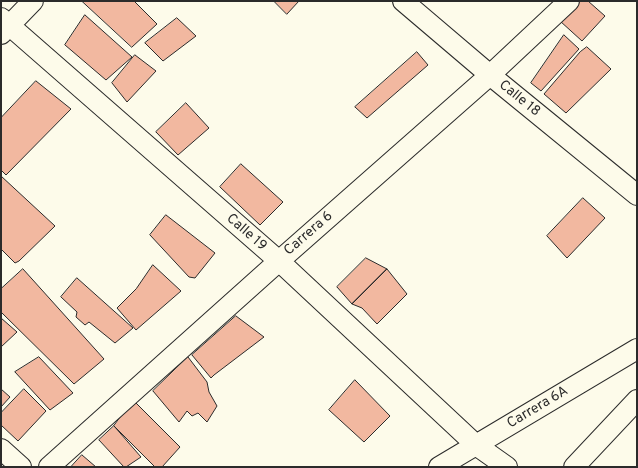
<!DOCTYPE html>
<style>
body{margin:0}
#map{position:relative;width:638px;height:468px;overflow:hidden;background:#fdfbea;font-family:Overpass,sans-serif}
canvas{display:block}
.frame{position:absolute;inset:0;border:2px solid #2b2b2b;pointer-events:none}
</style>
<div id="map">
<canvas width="638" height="468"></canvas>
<div class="frame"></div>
</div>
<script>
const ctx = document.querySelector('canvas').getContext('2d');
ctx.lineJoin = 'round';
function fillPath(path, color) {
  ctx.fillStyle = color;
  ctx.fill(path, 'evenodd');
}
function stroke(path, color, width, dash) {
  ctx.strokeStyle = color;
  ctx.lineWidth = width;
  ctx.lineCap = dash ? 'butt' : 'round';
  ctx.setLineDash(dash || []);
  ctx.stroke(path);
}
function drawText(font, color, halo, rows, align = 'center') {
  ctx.font = font + ' Overpass,sans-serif';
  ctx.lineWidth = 3;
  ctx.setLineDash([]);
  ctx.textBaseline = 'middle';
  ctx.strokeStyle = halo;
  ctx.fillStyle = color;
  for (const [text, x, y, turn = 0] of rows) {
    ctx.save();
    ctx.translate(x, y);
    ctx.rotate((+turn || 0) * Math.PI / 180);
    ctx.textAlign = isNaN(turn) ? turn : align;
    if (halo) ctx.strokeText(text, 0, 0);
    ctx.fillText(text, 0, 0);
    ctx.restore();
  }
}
const building = new Path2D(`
 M 82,1 L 134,1 L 157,24 L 132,47 Z
 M 274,1 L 299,1 L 287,14 Z
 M 578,1 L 588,1 L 605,16 L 582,41 L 560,21 Z
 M 85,15 L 132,57 L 106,80 L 65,45 Z
 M 177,18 L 196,36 L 163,61 L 145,43 Z
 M 564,35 L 579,49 L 541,91 L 531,83 Z
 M 587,47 L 611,69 L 566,113 L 544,94 L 580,52 Z
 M 417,52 L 428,65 L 367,118 L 355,107 Z
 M 135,55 L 156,71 L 127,102 L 112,83 Z
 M 36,81 L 71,109 L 6,175 L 1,170 L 1,118 Z
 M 186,103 L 209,128 L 178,155 L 156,132 Z
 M 241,164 L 283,202 L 260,225 L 220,187 Z
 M 1,176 L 55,226 L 19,261 L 15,263 L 1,249 Z
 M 583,198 L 605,218 L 567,258 L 547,236 Z
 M 166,215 L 215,253 L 195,278 L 189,277 L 150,235 Z
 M 366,258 L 387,269 L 352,304 L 337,287 Z
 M 153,265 L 181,291 L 136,330 L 117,308 L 136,289 Z
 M 23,269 L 104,359 L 74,384 L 1,312 L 1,289 Z
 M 387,269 L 407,294 L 377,324 L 362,308 L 352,304 Z
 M 77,278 L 133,328 L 115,343 L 89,322 L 85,325 L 76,317 L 77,312 L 61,297 Z
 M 236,316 L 264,337 L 214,375 L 211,378 L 192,355 Z
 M 1,318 L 17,332 L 1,347 Z
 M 39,357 L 73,393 L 50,410 L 15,372 Z
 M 188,357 L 207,382 L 209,392 L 217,406 L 207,422 L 198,413 L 192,416 L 187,411 L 179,422 L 153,391 Z
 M 355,380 L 390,416 L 364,442 L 329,410 Z
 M 1,389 L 10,397 L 1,407 Z
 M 24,389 L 46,411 L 18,441 L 1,425 L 1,413 Z
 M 133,400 L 180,447 L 162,467 L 155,467 L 114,426 Z
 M 114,426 L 141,457 L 126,467 L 124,467 L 99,440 Z
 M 82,455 L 96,467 L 71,467 Z`);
const street = new Path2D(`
 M 403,1 L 490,75 L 637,195
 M 1,18 L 279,261 L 476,445 L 507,467
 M 1,34 L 33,1
 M 1,449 L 21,467
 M 49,467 L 279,261 L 490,75 L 569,1
 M 439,467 L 637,349
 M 574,467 L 637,400`);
const streetNames = [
 ["Calle 18",519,99,39],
 ["Calle 19",246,233,41],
 ["Carrera 6",309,234,-41],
 ["Carrera 6A",538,408,-31]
];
fillPath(building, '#f2b8a0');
stroke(building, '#2b2b2b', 1);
stroke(street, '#2b2b2b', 22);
stroke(street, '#fdfbea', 20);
drawText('14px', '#2b2b2b', '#fdfbea', streetNames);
</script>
